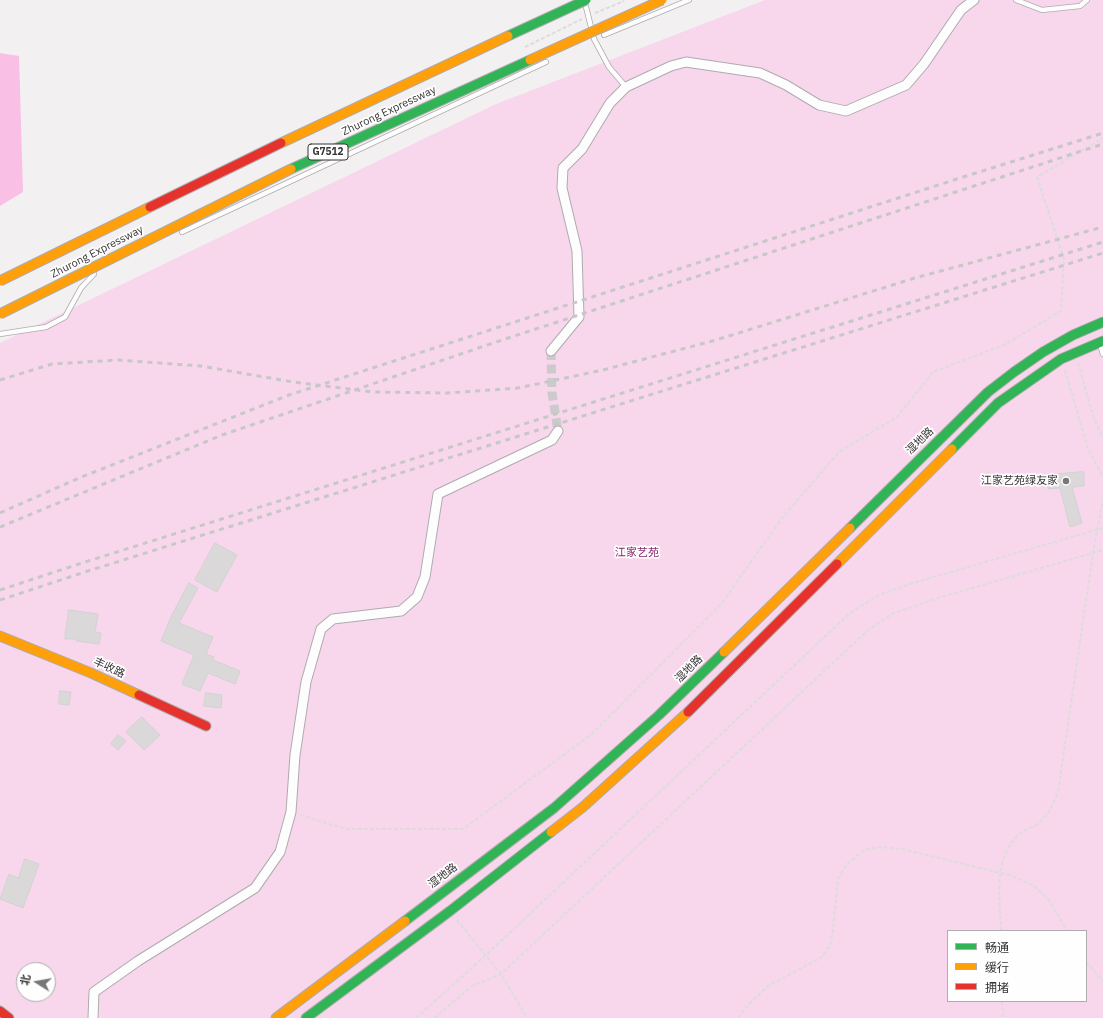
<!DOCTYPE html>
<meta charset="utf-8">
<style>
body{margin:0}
#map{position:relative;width:1103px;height:1018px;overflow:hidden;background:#f3f0f2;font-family:"IBM Plex Sans","Noto Sans SC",sans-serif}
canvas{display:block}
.legend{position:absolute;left:947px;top:930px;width:140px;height:72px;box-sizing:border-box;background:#fffefe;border:1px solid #afadae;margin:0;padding:5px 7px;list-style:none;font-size:12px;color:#363435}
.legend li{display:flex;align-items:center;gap:8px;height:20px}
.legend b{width:20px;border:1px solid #afadae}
.north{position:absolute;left:16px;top:962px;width:40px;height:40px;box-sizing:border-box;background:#fffefe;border:1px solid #afadae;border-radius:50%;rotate:281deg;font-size:11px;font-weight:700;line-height:16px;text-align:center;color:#363435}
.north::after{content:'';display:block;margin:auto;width:14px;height:18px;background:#787677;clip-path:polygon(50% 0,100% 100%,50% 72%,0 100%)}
</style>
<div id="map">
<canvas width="1103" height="1018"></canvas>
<ul class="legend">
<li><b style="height:5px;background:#30b455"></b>畅通</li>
<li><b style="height:5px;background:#ff9f0a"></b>缓行</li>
<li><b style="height:5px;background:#e5322d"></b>拥堵</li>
</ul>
<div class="north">北</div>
</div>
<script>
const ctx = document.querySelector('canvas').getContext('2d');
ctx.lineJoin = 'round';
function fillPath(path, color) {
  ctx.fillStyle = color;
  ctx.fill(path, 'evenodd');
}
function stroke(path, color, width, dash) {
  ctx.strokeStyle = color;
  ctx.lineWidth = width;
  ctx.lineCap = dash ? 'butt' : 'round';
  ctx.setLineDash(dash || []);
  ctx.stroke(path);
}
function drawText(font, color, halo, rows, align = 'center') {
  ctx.font = font + ' "IBM Plex Sans","Noto Sans SC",sans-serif';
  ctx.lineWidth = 3.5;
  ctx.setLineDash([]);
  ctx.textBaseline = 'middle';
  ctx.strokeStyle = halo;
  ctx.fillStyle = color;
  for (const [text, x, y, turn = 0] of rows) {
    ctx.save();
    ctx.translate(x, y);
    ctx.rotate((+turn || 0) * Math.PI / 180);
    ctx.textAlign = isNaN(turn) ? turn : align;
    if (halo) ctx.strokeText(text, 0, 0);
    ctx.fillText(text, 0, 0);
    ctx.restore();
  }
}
const green = new Path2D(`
 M 765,0 L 1103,0 L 1103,1018 L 0,1018 L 0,343 L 496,104 ZM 948,931 L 1086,931 L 1086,1001 L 948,1001 ZM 24,970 L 48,970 L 48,994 L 24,994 Z`);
const water = new Path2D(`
 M 0,53 L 19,56 L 23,192 L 0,206 Z`);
const building = new Path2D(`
 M 1084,472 L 1084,486 L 1072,487 L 1082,523 L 1070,527 L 1060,488 L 1048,489 L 1047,475 Z
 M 215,543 L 237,555 L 217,592 L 195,580 Z
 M 189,583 L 198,588 L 179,623 L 213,637 L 206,654 L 214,657 L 213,660 L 240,671 L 235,684 L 208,673 L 200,691 L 182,684 L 194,655 L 161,641 L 171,617 Z
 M 69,610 L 98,614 L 95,632 L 101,633 L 99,644 L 76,641 L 77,639 L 65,639 Z
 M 60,691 L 71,692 L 69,705 L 59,704 Z
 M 206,693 L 222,695 L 221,708 L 204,706 Z
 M 142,717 L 160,735 L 144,750 L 126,732 Z
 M 118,735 L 126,741 L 118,750 L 111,744 Z
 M 25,859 L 39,864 L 23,908 L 0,899 L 9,874 L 18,878 Z`);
const streetTunnel = new Path2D(`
 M 551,351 L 552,393 L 558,431`);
const path = new Path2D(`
 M 595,13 L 624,1
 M 525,47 L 582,19
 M 1078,363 L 1093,416 L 1103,438
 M 1065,370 L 1088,449 L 1103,477
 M 300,815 L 346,829 L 463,829 L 593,733 L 722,603 L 782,518 L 839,452 L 897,417 L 933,372 L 1004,345 L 1061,311 L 1064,259 L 1037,177 L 1103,138
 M 457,920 L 501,974 L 527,1018
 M 1001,931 C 1000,899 993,861 1017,836 C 1022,831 1030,829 1036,825 C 1048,817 1052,805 1058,792 L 1093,553 L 1103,499
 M 1086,962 L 1103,981
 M 1002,1001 L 1003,1018
 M 416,1018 L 485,956 L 850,613 L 879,595 L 916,582 L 1103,528
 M 434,1018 L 472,986 L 501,974 L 868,630 L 892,614 L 938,598 L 1103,550
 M 738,1018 L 747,1006 L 768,986 L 822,957 L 830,946 L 833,930 L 838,879 L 847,864 L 866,849 L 881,847 L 902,849 L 1009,875 L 1034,886 L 1049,900 L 1067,931`);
const lane = new Path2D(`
 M 1016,0 L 1042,10 L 1080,6 L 1087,0
 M 585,3 L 594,39 L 609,67 L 626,87
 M 604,35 L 689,0
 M 182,232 L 546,62
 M 0,334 L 46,327 L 65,317 L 81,288 L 94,274
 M 1100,344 L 1103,354`);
const street = new Path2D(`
 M 551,351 L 579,317 L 577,251 L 562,188 L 563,168 L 582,149 L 610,103 L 626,87 L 671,66 L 686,62 L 760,73 L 786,85 L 819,105 L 846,111 L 906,85 L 924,64 L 961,10 L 974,0
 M 93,1018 L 94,992 L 138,961 L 255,888 L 280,852 L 291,812 L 295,755 L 306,682 L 321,629 L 333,619 L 401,611 L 417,597 L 425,577 L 438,494 L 552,440 L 558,431`);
const fast = new Path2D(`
 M 952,449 L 998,403 L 1061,359 L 1103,341
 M 850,528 L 988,392 L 1014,372 L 1043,352 L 1073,335 L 1103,322
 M 405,921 L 554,808 L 659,715 L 724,652
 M 306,1018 L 450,911 L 551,832`);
const slow = new Path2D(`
 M 837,564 L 952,449
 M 0,636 L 91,673 L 139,695
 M 724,652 L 850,528
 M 551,832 L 583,807 L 688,712
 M 276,1018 L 405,921`);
const jam = new Path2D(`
 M 139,695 L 206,726
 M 688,712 L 837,564
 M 0,1011 L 9,1018`);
const rail = new Path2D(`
 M 0,380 L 52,364 L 118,360 L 201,366 L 293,382 L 373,392 L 448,393 L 518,388 L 603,370 L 716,340 L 915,278 L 1103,227
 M 0,513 L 79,478 L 289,395 L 960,178 L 1103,133
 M 0,527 L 222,435 L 502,340 L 1103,144
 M 0,590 L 85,562 L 1103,242
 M 0,600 L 88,571 L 1103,253`);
const fastBridge = new Path2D(`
 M 508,36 L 586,0
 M 291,169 L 530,60`);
const slowBridge = new Path2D(`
 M 530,60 L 662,0
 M 281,143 L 508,36
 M 0,281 L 150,207
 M 0,314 L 291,169`);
const jamBridge = new Path2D(`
 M 150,207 L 281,143`);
const markers = [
 [1066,481,4,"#787677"]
];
const shields = [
 [328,152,40]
];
const shieldNames = [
 ["G7512",328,152]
];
const streetNames = [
 ["Zhurong Expressway",389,111,-25],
 ["Zhurong Expressway",97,252,-27],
 ["湿地路",920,441,-44],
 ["丰收路",109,668,25],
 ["湿地路",689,669,-45],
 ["湿地路",443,876,-37]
];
const poiNames = [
 ["江家艺苑绿友家",1058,481]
];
const parkNames = [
 ["江家艺苑",637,553]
];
fillPath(green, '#f8d7ec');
fillPath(water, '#f9bfe5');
fillPath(building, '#dad8d9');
stroke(building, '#d3d2d3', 1);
stroke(streetTunnel, '#cdcacc', 9, [9, 4.5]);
stroke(lane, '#aeabad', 6);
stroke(street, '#aeabad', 11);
stroke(fast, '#aeabad', 11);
stroke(slow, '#aeabad', 11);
stroke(jam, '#aeabad', 11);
stroke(path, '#dddcdd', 2, [4, 2]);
stroke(lane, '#fdfdfd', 4.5);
stroke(street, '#fdfdfd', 9);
stroke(fast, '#30b455', 9);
stroke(slow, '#ff9f0a', 9);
stroke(jam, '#e5322d', 9);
stroke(rail, '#c8c7c8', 3, [5, 5]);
stroke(fastBridge, '#aeabad', 11, []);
stroke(slowBridge, '#aeabad', 11, []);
stroke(jamBridge, '#aeabad', 11, []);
stroke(fastBridge, '#30b455', 9);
stroke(slowBridge, '#ff9f0a', 9);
stroke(jamBridge, '#e5322d', 9);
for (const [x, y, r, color] of markers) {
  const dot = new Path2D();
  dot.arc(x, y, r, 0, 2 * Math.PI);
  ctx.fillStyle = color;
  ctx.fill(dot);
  stroke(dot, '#fffefe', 1.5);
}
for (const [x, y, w] of shields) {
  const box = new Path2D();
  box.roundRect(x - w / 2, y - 8, w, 16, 3);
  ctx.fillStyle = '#fffefe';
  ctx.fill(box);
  stroke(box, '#363435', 1);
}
drawText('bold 10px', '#363435', null, shieldNames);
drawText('11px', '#363435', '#fffefe', streetNames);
drawText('11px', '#363435', '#fffefe', poiNames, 'right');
drawText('11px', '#86296c', '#fffefe', parkNames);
</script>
